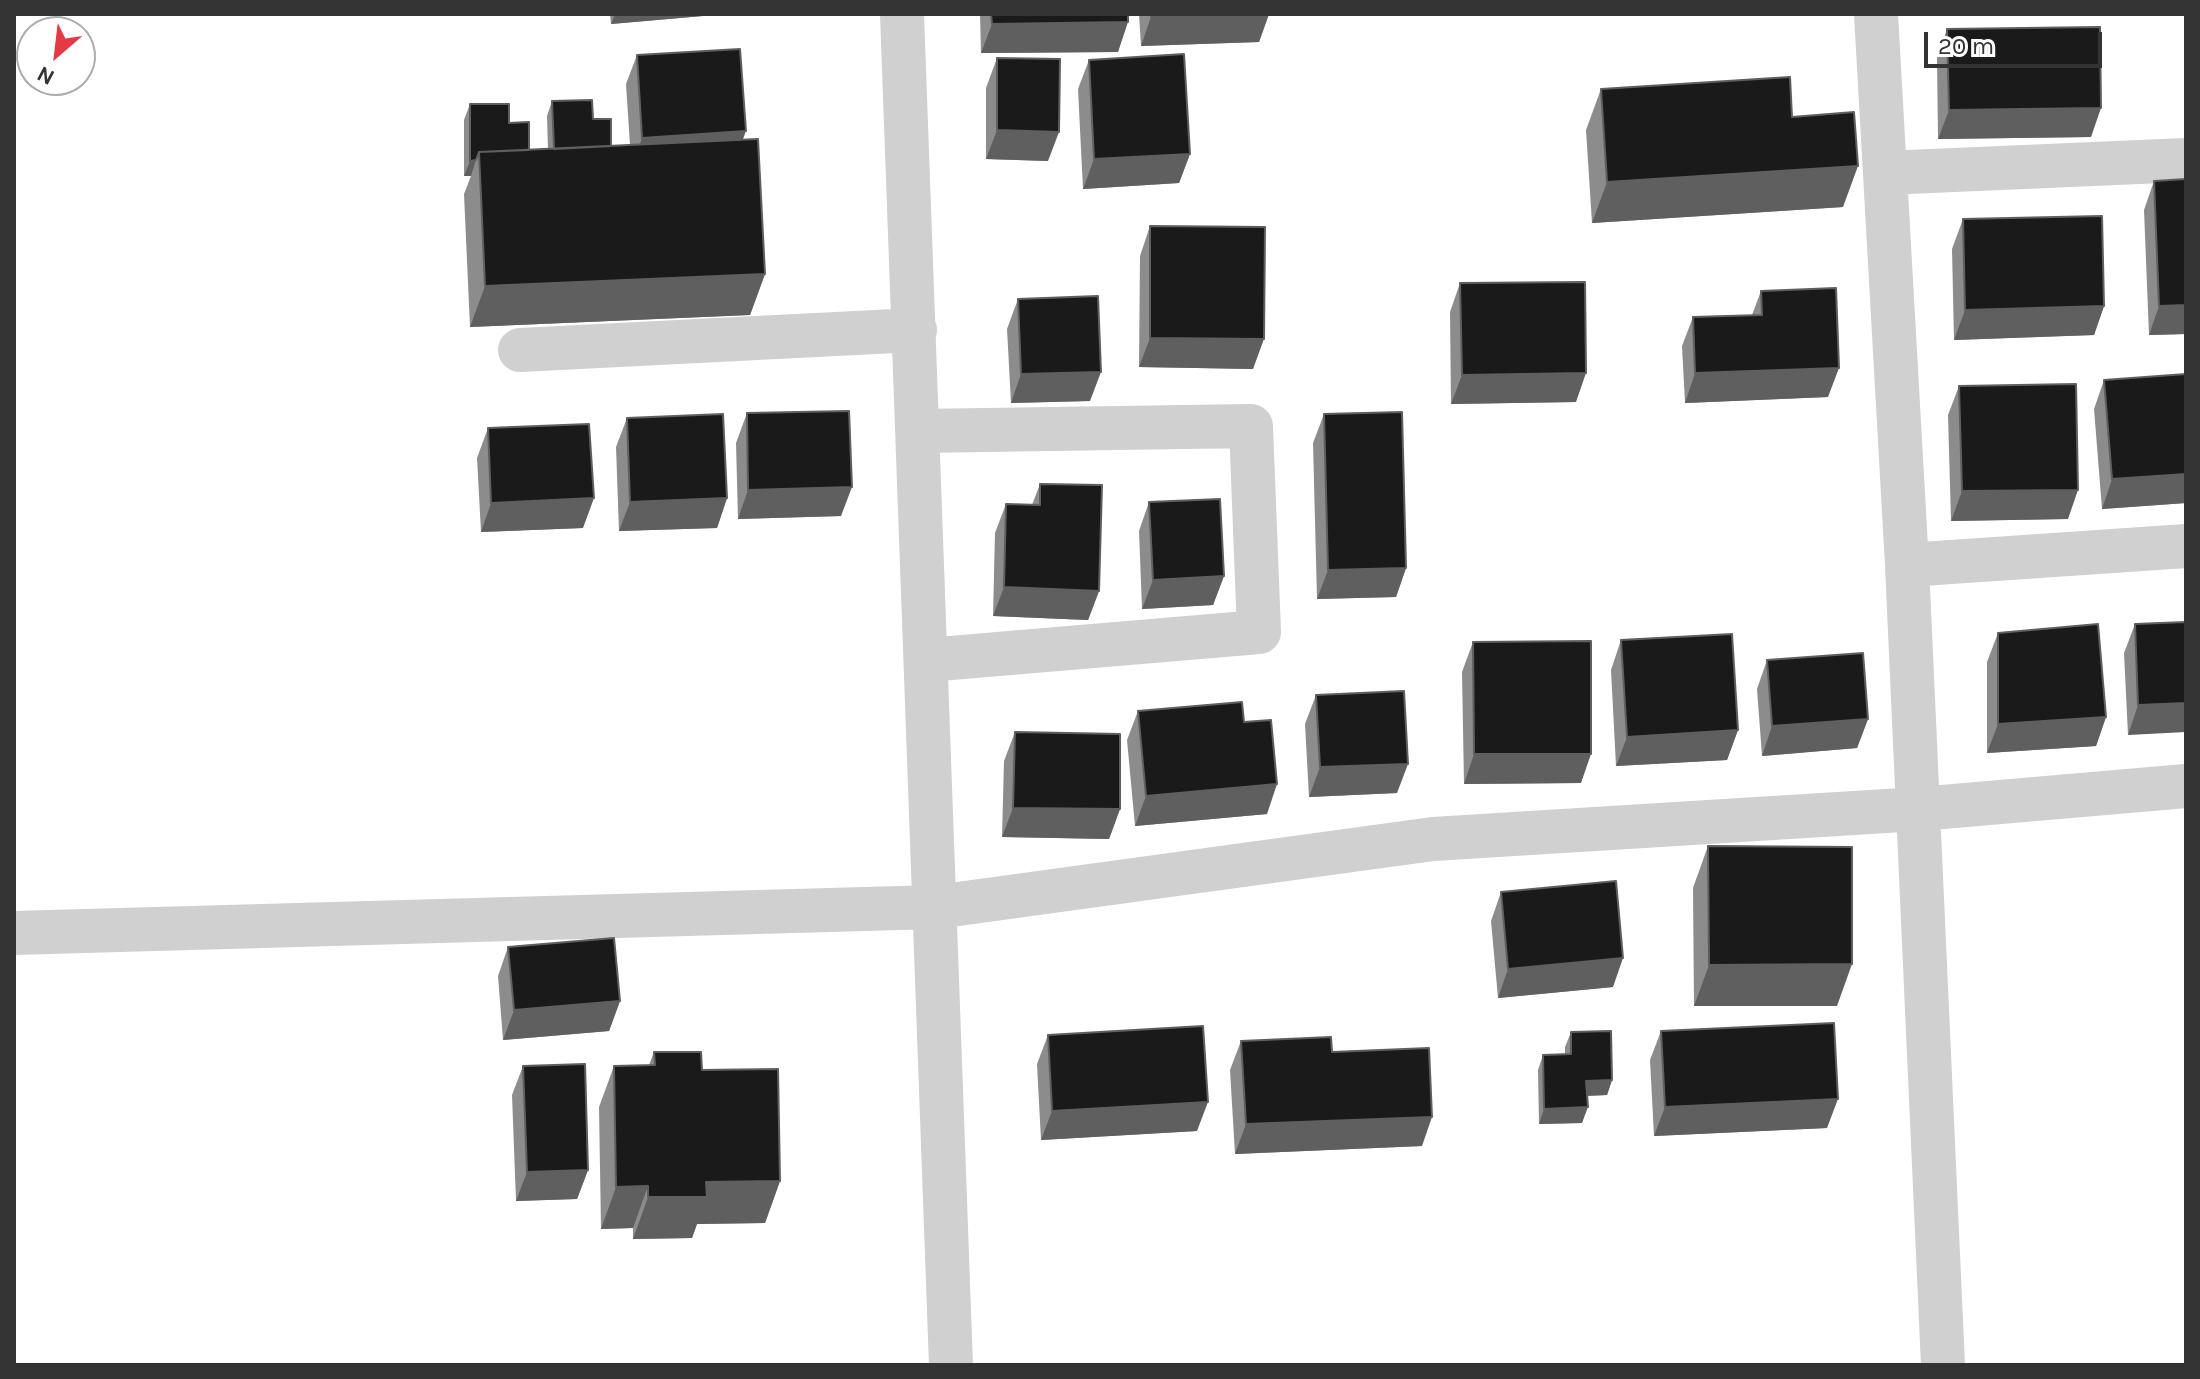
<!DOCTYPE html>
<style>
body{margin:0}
#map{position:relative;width:2200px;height:1379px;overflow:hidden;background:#fff;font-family:Karla,sans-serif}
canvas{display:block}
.frame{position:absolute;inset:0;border:16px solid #333;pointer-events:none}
.north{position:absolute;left:16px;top:16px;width:80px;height:80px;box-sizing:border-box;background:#fff;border:2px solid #adadad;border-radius:50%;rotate:208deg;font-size:22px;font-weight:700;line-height:32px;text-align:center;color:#333}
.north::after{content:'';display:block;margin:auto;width:28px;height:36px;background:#e63946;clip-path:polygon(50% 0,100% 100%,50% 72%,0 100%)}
.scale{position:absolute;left:1924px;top:32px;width:178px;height:36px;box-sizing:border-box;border:4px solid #333;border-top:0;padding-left:10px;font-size:24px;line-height:28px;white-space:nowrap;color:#333;-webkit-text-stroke:6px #fff;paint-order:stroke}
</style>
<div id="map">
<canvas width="2200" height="1379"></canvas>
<div class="frame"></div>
<div class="north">N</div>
<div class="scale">20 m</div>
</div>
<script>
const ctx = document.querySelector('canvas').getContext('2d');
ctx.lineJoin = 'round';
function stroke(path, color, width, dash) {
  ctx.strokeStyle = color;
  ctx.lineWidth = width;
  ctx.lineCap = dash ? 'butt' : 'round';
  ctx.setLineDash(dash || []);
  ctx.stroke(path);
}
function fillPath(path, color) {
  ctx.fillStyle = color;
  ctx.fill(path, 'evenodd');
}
const minor = new Path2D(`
 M 902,14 L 951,1365
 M 1876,14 L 1907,565 L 1943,1365
 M 1885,173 L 2186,160
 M 520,350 L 915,330
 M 918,431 L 1251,426 L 1259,632 L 927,660
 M 1907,565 L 2186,546
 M 14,933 L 936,907 L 1433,839 L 1919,809 L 2186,786`);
const wall = new Path2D(`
 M 610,14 L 726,14 L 611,24 Z
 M 980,14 L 1128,14 L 1118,52 L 981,53 Z
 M 1139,14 L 1269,14 L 1259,42 L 1141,46 Z
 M 1947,29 L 2091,137 L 1938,139 L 1937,58 Z
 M 637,55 L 743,140 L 765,274 L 750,315 L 470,327 L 464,194 L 471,176 L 464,176 L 464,120 L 470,104 L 509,123 L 529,150 L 548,149 L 547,116 L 552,101 L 593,119 L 611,146 L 630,145 L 626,84 Z
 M 997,58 L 1048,161 L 986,159 L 986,88 Z
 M 1089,60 L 1190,154 L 1179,183 L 1083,189 L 1078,89 Z
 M 1601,89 L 1792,117 L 1843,207 L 1592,223 L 1586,130 Z
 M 2154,181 L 2186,334 L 2149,335 L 2144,210 Z
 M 1963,219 L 2104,306 L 2094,335 L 1954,340 L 1952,249 Z
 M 1150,226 L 1253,369 L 1139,367 L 1140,256 Z
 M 1460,283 L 1576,402 L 1451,404 L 1450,312 Z
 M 1761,291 L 1828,397 L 1685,403 L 1682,346 L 1693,317 L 1752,315 Z
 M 1018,299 L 1090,401 L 1011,403 L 1007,329 Z
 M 2186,374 L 2186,503 L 2102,509 L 2094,409 L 2104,380 Z
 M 1959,386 L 2068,519 L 1951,521 L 1948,415 Z
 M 747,413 L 841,516 L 738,519 L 736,443 Z
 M 1324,414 L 1406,568 L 1396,597 L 1317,599 L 1313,443 Z
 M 627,418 L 727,498 L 717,528 L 619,531 L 616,447 Z
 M 488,428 L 583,528 L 481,532 L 477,458 Z
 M 1040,484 L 1099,591 L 1088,620 L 993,616 L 995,533 L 1006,504 L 1032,505 Z
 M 1149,502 L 1224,576 L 1213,605 L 1142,609 L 1139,531 Z
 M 2186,622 L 2128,735 L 2124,653 L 2135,624 Z
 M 1998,633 L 2106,717 L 2096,746 L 1987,753 L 1987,662 Z
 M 1621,640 L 1738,730 L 1727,760 L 1616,766 L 1611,670 Z
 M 1473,642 L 1581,783 L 1464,784 L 1462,672 Z
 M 1767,660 L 1868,719 L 1857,748 L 1762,756 L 1757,689 Z
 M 1316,695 L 1397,793 L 1309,797 L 1305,724 Z
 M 1138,711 L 1244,722 L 1267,814 L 1135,826 L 1127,740 Z
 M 1015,732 L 1120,809 L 1109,839 L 1002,837 L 1004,761 Z
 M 1708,846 L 1837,1006 L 1694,1006 L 1693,888 Z
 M 1501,892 L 1613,987 L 1498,998 L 1491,921 Z
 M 508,947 L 620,1001 L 609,1031 L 503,1040 L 498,976 Z
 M 1661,1031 L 1827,1128 L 1654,1136 L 1650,1060 Z
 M 1571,1032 L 1612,1080 L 1607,1095 L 1587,1096 L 1582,1123 L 1539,1124 L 1538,1070 L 1543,1055 L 1565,1054 L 1565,1047 Z
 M 1048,1035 L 1197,1131 L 1041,1140 L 1037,1064 Z
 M 1241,1041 L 1332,1052 L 1422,1146 L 1235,1154 L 1230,1070 Z
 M 654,1052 L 702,1070 L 780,1181 L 765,1223 L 697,1224 L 692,1238 L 633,1239 L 633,1228 L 601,1229 L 599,1107 L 614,1066 L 649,1065 Z
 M 523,1066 L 588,1170 L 577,1199 L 516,1201 L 512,1095 Z`);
const shadedWall = new Path2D(`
 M 615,14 L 726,14 L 611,24 Z
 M 1227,14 L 1269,14 L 1259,42 L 1141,46 L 1151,17 Z
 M 1128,22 L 1118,52 L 981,53 L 992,24 Z
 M 2101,108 L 2091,137 L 1938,139 L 1949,110 Z
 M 997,130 L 1059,132 L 1048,161 L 986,159 Z
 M 746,131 L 735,161 L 632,167 L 642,138 Z
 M 1190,154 L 1179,183 L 1083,189 L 1094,159 Z
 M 476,160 L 471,176 L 464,176 L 470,161 Z
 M 1858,166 L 1843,207 L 1592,223 L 1607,182 Z
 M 765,274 L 750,315 L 470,327 L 485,286 Z
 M 2186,305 L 2186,334 L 2149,335 L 2159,306 Z
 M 2104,306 L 2094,335 L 1954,340 L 1965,310 Z
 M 1150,338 L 1264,339 L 1253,369 L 1139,367 Z
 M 1839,368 L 1828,397 L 1685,403 L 1695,373 Z
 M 1101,372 L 1090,401 L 1011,403 L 1021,374 Z
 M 1586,373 L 1576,402 L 1451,404 L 1462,375 Z
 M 2186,474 L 2186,503 L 2102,509 L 2112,479 Z
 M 852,487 L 841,516 L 738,519 L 748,490 Z
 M 2078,490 L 2068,519 L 1951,521 L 1962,491 Z
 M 594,498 L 583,528 L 481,532 L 491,503 Z
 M 727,498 L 717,528 L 619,531 L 630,502 Z
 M 1406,568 L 1396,597 L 1317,599 L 1328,570 Z
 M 1224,576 L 1213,605 L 1142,609 L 1153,580 Z
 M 1004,587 L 1099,591 L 1088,620 L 993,616 Z
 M 2186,703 L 2186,732 L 2128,735 L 2138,705 Z
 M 2106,717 L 2096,746 L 1987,753 L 1998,724 Z
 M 1868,719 L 1857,748 L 1762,756 L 1772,726 Z
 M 1738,730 L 1727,760 L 1616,766 L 1627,737 Z
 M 1474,754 L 1591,754 L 1581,783 L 1464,784 Z
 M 1408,764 L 1397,793 L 1309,797 L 1320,767 Z
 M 1277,784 L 1267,814 L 1135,826 L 1146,796 Z
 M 1013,808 L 1120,809 L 1109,839 L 1002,837 Z
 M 1623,958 L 1613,987 L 1498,998 L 1508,969 Z
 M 1852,964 L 1837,1006 L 1694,1006 L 1709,965 Z
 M 620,1001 L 609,1031 L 503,1040 L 514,1010 Z
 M 1612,1080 L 1607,1095 L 1581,1096 L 1586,1081 Z
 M 1838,1099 L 1827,1128 L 1654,1136 L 1665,1107 Z
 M 1208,1102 L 1197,1131 L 1041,1140 L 1052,1111 Z
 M 1588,1107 L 1582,1123 L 1539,1124 L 1544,1109 Z
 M 1432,1117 L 1422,1146 L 1235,1154 L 1246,1124 Z
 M 588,1170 L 577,1199 L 516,1201 L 527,1172 Z
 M 780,1181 L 765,1223 L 697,1224 L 692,1238 L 633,1239 L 648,1197 L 706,1182 Z
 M 648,1186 L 633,1228 L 601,1229 L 616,1187 Z`);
const building = new Path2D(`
 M 991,14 L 1128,14 L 1128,22 L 992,24 Z
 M 1151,14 L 1227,14 L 1151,17 Z
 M 2100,27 L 2101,108 L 1949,110 L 1947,29 Z
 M 740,49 L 746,131 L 642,138 L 637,55 Z
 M 1184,54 L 1190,154 L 1094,159 L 1089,60 Z
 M 997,58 L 1060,59 L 1059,132 L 997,130 Z
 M 1790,77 L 1792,117 L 1854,112 L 1858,166 L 1607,182 L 1601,89 Z
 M 592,100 L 593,119 L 611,119 L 611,146 L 554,149 L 552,101 Z
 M 470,104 L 509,104 L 509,123 L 529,122 L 529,150 L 479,152 L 476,160 L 470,161 Z
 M 758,139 L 765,274 L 485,286 L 479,152 Z
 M 2186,179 L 2186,305 L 2159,306 L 2154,181 Z
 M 2102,216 L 2104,306 L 1965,310 L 1963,219 Z
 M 1150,226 L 1265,227 L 1264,339 L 1150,338 Z
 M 1585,282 L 1586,373 L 1462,375 L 1460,283 Z
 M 1836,288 L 1839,368 L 1695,373 L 1693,317 L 1762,315 L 1761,291 Z
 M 1098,296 L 1101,372 L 1021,374 L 1018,299 Z
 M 2186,374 L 2186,474 L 2112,479 L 2104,380 Z
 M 2076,384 L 2078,490 L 1962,491 L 1959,386 Z
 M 849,411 L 852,487 L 748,490 L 747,413 Z
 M 1402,412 L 1406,568 L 1328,570 L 1324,414 Z
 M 723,414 L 727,498 L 630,502 L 627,418 Z
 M 589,424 L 594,498 L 491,503 L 488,428 Z
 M 1040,484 L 1102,485 L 1099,591 L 1004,587 L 1006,504 L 1040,505 Z
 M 1220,499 L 1224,576 L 1153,580 L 1149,502 Z
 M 2186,622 L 2186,703 L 2138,705 L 2135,624 Z
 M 2098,624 L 2106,717 L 1998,724 L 1998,633 Z
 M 1732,634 L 1738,730 L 1627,737 L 1621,640 Z
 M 1591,641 L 1591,754 L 1474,754 L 1473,642 Z
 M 1863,653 L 1868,719 L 1772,726 L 1767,660 Z
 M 1404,691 L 1408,764 L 1320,767 L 1316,695 Z
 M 1242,702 L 1244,722 L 1271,720 L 1277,784 L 1146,796 L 1138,711 Z
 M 1015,732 L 1120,734 L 1120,809 L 1013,808 Z
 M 1708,846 L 1852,847 L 1852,964 L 1709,965 Z
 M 1616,881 L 1623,958 L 1508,969 L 1501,892 Z
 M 614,938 L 620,1001 L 514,1010 L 508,947 Z
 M 1834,1023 L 1838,1099 L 1665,1107 L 1661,1031 Z
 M 1203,1026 L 1208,1102 L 1052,1111 L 1048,1035 Z
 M 1611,1031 L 1612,1080 L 1586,1081 L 1588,1107 L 1544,1109 L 1543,1055 L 1571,1054 L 1571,1032 Z
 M 1331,1037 L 1332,1052 L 1429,1048 L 1432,1117 L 1246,1124 L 1241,1041 Z
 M 654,1052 L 701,1052 L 702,1070 L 778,1069 L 780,1181 L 706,1182 L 707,1197 L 648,1197 L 648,1186 L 616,1187 L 614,1066 L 655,1065 Z
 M 585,1064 L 588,1170 L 527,1172 L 523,1066 Z`);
stroke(minor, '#d0d0d0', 44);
fillPath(wall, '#8c8c8c');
fillPath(shadedWall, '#5f5f5f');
fillPath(building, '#1a1a1a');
stroke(building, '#5f5f5f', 2);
</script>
